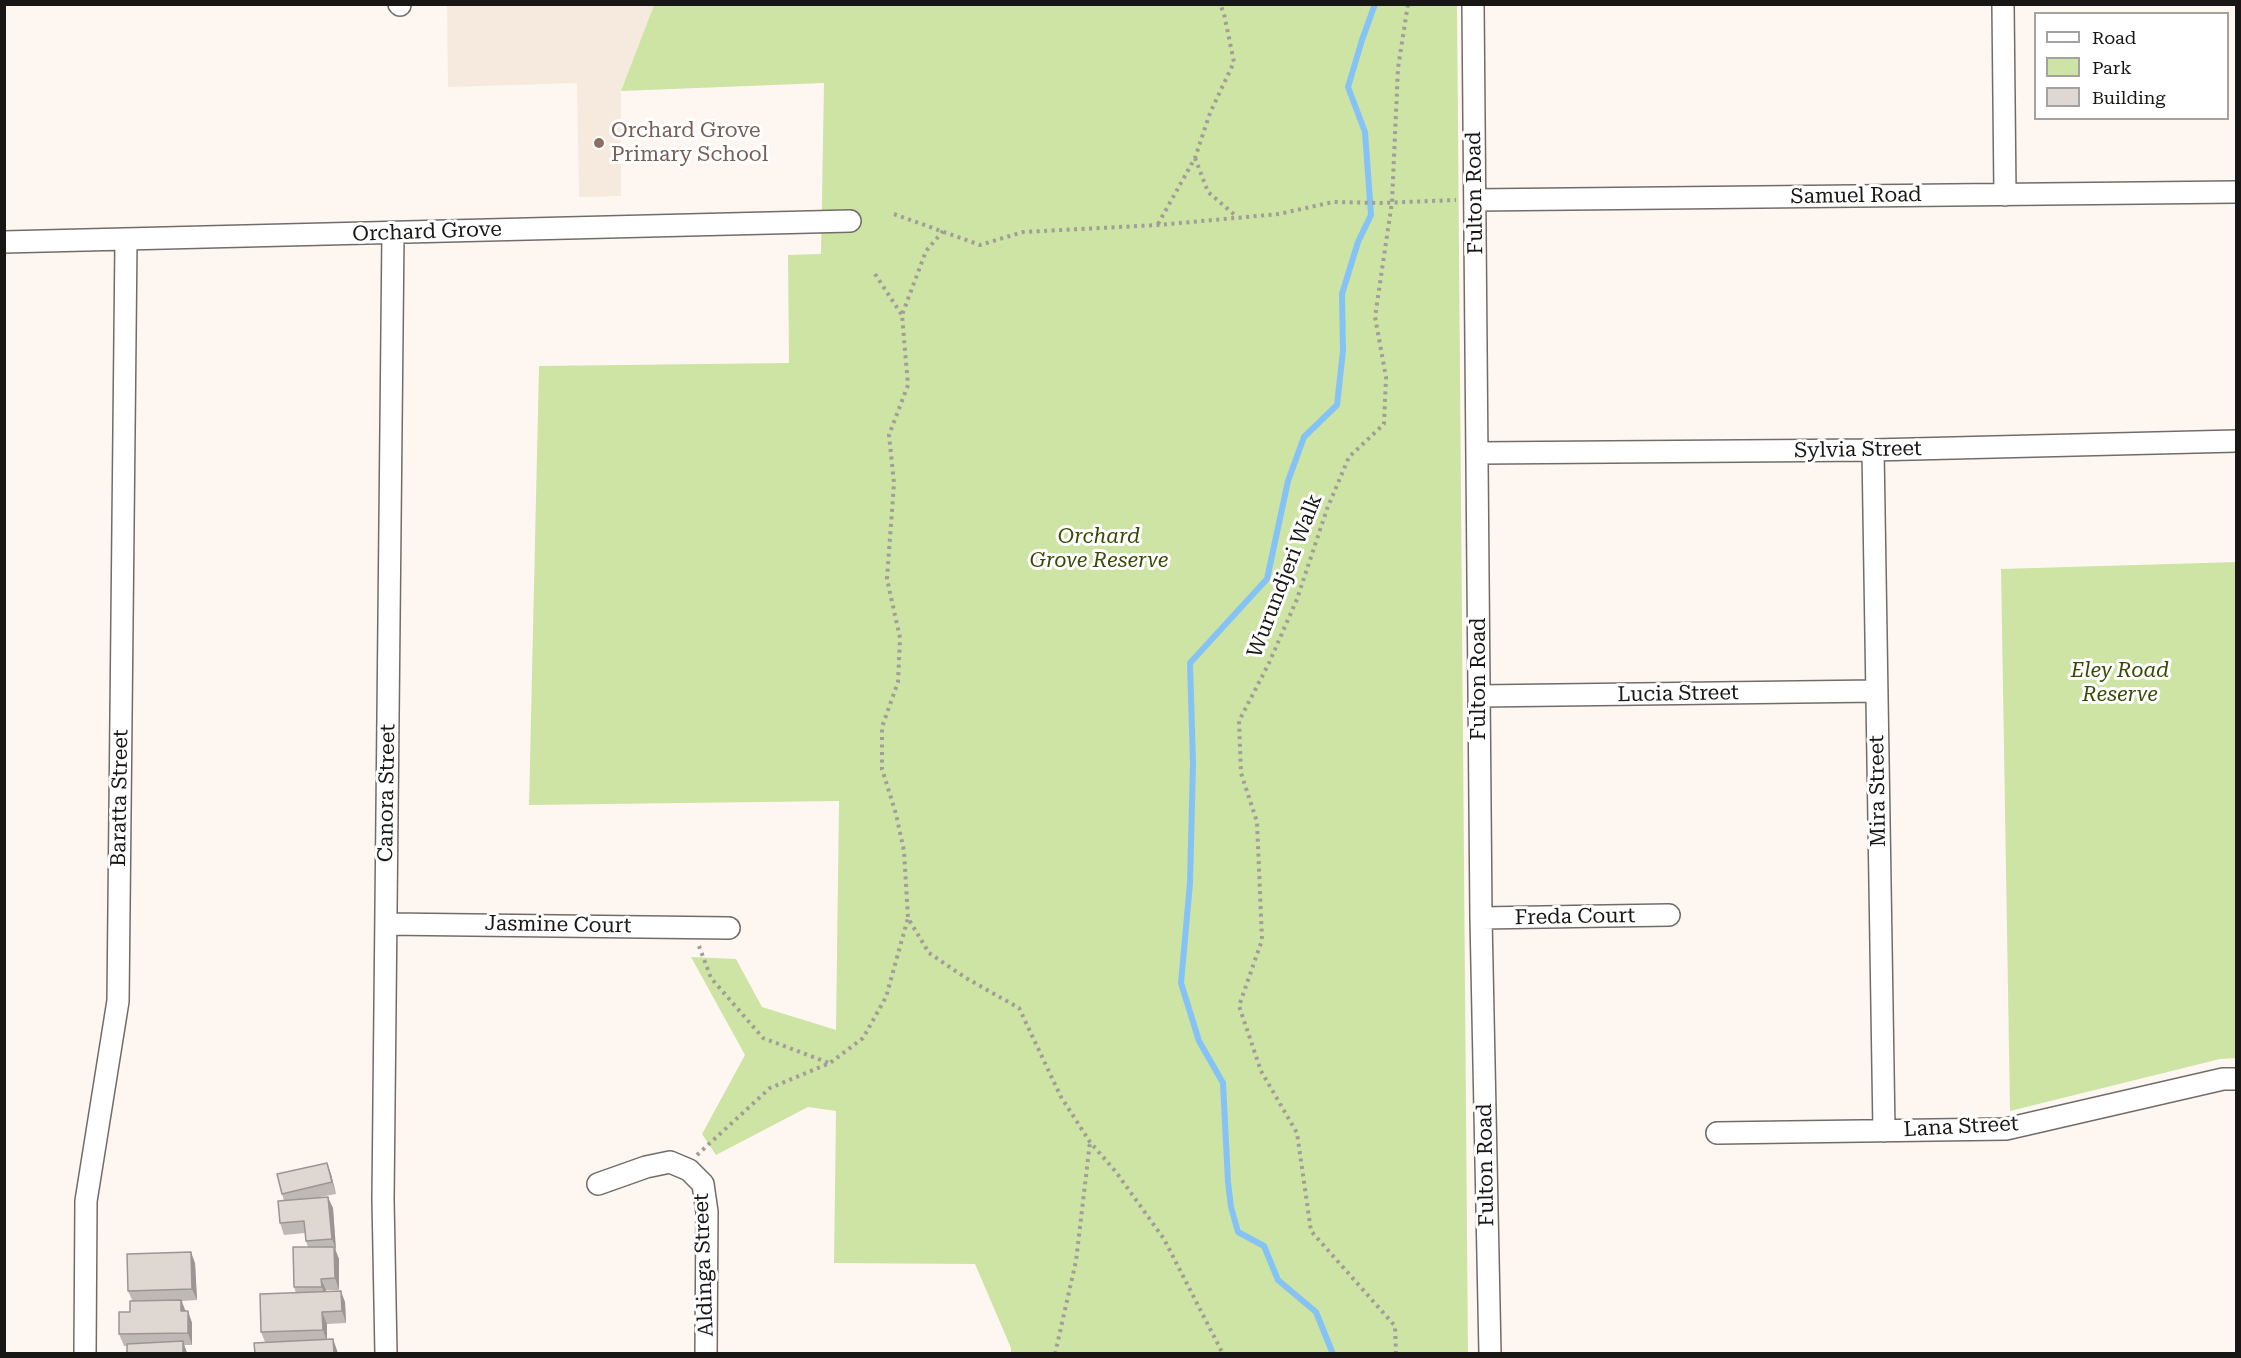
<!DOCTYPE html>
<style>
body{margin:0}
#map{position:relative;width:2241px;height:1358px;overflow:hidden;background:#fef7f1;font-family:"Roboto Serif",serif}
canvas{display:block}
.frame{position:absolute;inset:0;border:6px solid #191715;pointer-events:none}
.legend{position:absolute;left:2034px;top:12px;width:195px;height:108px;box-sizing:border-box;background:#fff;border:2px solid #a3a2a1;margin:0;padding:8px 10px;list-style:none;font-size:18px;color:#191715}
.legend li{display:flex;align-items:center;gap:12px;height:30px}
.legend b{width:30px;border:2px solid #a3a2a1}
</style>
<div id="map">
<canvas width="2241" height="1358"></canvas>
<div class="frame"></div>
<ul class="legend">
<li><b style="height:8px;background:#fff"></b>Road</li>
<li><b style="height:16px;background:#cde4a4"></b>Park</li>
<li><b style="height:16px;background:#ded7d2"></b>Building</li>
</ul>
</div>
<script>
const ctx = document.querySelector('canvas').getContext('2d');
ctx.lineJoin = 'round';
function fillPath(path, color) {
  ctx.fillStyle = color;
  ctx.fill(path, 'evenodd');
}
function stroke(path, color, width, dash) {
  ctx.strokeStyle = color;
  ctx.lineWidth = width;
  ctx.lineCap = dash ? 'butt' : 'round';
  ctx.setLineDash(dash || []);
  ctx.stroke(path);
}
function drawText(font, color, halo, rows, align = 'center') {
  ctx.font = font + ' "Roboto Serif",serif';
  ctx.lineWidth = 6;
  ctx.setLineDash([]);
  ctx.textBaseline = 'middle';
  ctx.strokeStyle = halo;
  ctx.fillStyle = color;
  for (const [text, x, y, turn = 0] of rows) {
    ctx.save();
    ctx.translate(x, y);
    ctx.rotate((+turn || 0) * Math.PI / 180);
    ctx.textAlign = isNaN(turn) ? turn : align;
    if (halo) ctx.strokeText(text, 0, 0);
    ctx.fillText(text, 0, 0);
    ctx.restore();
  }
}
const built = new Path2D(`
 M 447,5 L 654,5 L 621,91 L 621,196 L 579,197 L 577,83 L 448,87 Z`);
const green = new Path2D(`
 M 654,5 L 1457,5 L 1468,1353 L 1011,1353 L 1011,1348 L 975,1264 L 834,1263 L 836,1111 L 808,1107 L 716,1155 L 702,1134 L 745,1055 L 691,957 L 736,959 L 762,1007 L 836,1030 L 839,801 L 529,805 L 539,366 L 789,363 L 788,255 L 821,254 L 824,83 L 621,91 Z
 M 2236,562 L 2236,1058 L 2220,1059 L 2010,1111 L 2001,569 Z`);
const stream = new Path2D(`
 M 1333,1354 L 1316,1312 L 1278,1280 L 1264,1246 L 1238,1232 L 1231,1207 L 1228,1182 L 1223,1083 L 1199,1041 L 1181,983 L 1190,883 L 1193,763 L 1190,663 L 1267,579 L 1288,481 L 1304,437 L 1337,405 L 1343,351 L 1342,294 L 1358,242 L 1371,215 L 1365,132 L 1348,87 L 1362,40 L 1375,4`);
const path = new Path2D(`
 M 1195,158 L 1208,192 L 1236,216
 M 894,214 L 980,245 L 1023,232 L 1158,225 L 1279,214 L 1333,202 L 1380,203 L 1456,200
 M 1158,224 L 1195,158 L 1210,113 L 1234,62 L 1224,14 L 1220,4
 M 943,231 L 926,251 L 902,315 L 908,385 L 889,435 L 894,483 L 887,579 L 900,638 L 898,682 L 882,727 L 882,769 L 896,814 L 904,851 L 908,918 L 929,953 L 966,978 L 1019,1008 L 1061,1097 L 1090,1142 L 1116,1172 L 1164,1239 L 1223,1354
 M 875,274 L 902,315
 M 699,946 L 711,978 L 763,1038 L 829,1063
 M 697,1155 L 770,1088 L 830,1063 L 863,1038 L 886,997 L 908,918
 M 1055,1354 L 1076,1261 L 1090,1142
 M 1396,1354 L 1395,1326 L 1311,1231 L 1297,1133 L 1261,1071 L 1239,1006 L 1262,940 L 1257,822 L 1241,773 L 1239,721 L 1269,663 L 1297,599 L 1327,509 L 1349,457 L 1384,424 L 1386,377 L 1375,317 L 1392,202 L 1398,68 L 1408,4`);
const street = new Path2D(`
 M 399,4 L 400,5
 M 1473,4 L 1481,918 L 1490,1354
 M 2003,4 L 2005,195
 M 1475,200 L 2236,192
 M 4,242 L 850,221
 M 1873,450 L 1884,1131
 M 1479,453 L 1873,450 L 2236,441
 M 1479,696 L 1877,691
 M 1481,918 L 1669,915
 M 386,924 L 729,928
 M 1717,1133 L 2006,1129 L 2223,1079 L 2236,1079
 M 598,1184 L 646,1167 L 670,1162 L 689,1170 L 703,1184 L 707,1212 L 706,1354
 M 85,1354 L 86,1201 L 118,1001 L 126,240
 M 386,1354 L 383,1199 L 393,233`);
const wall = new Path2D(`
 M 331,1174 L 336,1194 L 320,1197 L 333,1208 L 336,1251 L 339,1259 L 339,1290 L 326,1290 L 326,1291 L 345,1302 L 346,1323 L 327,1324 L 327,1339 L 333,1339 L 338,1353 L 255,1353 L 265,1342 L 261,1332 L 296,1293 L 294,1287 L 308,1247 L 306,1241 L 305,1233 L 284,1235 L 280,1223 L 284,1201 L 282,1194 Z
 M 195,1263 L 197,1300 L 182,1301 L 185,1311 L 188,1311 L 192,1323 L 192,1345 L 184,1345 L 187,1353 L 127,1353 L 127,1346 L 124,1346 L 119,1334 L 130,1312 L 132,1300 L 128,1291 Z`);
const shadedWall = new Path2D(`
 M 327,1163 L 331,1174 L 336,1194 L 332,1182 Z
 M 328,1197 L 333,1208 L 336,1250 L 332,1239 Z
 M 334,1247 L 339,1259 L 339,1290 L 335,1278 Z
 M 191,1252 L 195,1263 L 197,1300 L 192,1289 Z
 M 321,1279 L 326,1290 L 326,1298 L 322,1287 Z
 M 341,1291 L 345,1302 L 346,1323 L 342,1311 Z
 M 181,1300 L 186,1312 L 181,1311 Z
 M 188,1311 L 192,1323 L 192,1345 L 188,1333 Z
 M 322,1312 L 327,1324 L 327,1342 L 323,1330 Z
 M 333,1339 L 337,1351 L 338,1353 L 334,1353 Z
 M 183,1341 L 187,1353 L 183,1353 Z`);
const building = new Path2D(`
 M 327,1163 L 332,1182 L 282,1194 L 277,1174 Z
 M 328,1197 L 332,1239 L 306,1241 L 304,1221 L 280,1223 L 278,1201 Z
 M 293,1247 L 334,1247 L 335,1278 L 321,1279 L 322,1287 L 294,1287 Z
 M 191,1252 L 192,1289 L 128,1291 L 127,1254 Z
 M 341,1291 L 342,1311 L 322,1312 L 323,1330 L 261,1332 L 260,1294 Z
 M 181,1300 L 181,1311 L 188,1311 L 188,1333 L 119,1334 L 119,1312 L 130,1312 L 130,1301 Z
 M 333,1339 L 334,1353 L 255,1353 L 254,1343 Z
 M 183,1341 L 183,1353 L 127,1353 L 127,1344 Z`);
const markers = [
 [599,143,6,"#8d6e63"]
];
const educationNames = [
 ["Orchard Grove",611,131],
 ["Primary School",611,155]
];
const streetNames = [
 ["Fulton Road",1475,193,-91],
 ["Samuel Road",1856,196,-1],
 ["Orchard Grove",427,232,-2],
 ["Sylvia Street",1858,450,-1],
 ["Wurundjeri Walk",1285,576,-69],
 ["Fulton Road",1479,679,-90],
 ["Lucia Street",1678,694,-1],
 ["Mira Street",1878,791,-91],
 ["Canora Street",387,793,-89],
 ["Baratta Street",120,798,-89],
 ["Freda Court",1575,917,-1],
 ["Jasmine Court",558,925,1],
 ["Lana Street",1961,1127,-3],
 ["Fulton Road",1486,1165,-91],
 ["Aldinga Street",704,1265,-92]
];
const parkNames = [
 ["Orchard",1099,537],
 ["Grove Reserve",1099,561],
 ["Eley Road",2120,671],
 ["Reserve",2120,695]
];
fillPath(built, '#f6eadf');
fillPath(green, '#cde4a4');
stroke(stream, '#85c2f6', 6);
stroke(street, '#726c68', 24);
stroke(path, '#a29d99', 4, [3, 4.5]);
stroke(street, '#fff', 21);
fillPath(wall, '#bfb9b5');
fillPath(shadedWall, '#9b9693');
fillPath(building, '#ded7d2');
stroke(building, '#9b9693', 1.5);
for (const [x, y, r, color] of markers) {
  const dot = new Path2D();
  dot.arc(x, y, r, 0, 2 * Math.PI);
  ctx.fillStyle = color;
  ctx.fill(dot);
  stroke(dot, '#fff', 2);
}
drawText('21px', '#785e54', '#fff', educationNames, 'left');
drawText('21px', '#191715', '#fff', streetNames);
drawText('italic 21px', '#384a05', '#fff', parkNames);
</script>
